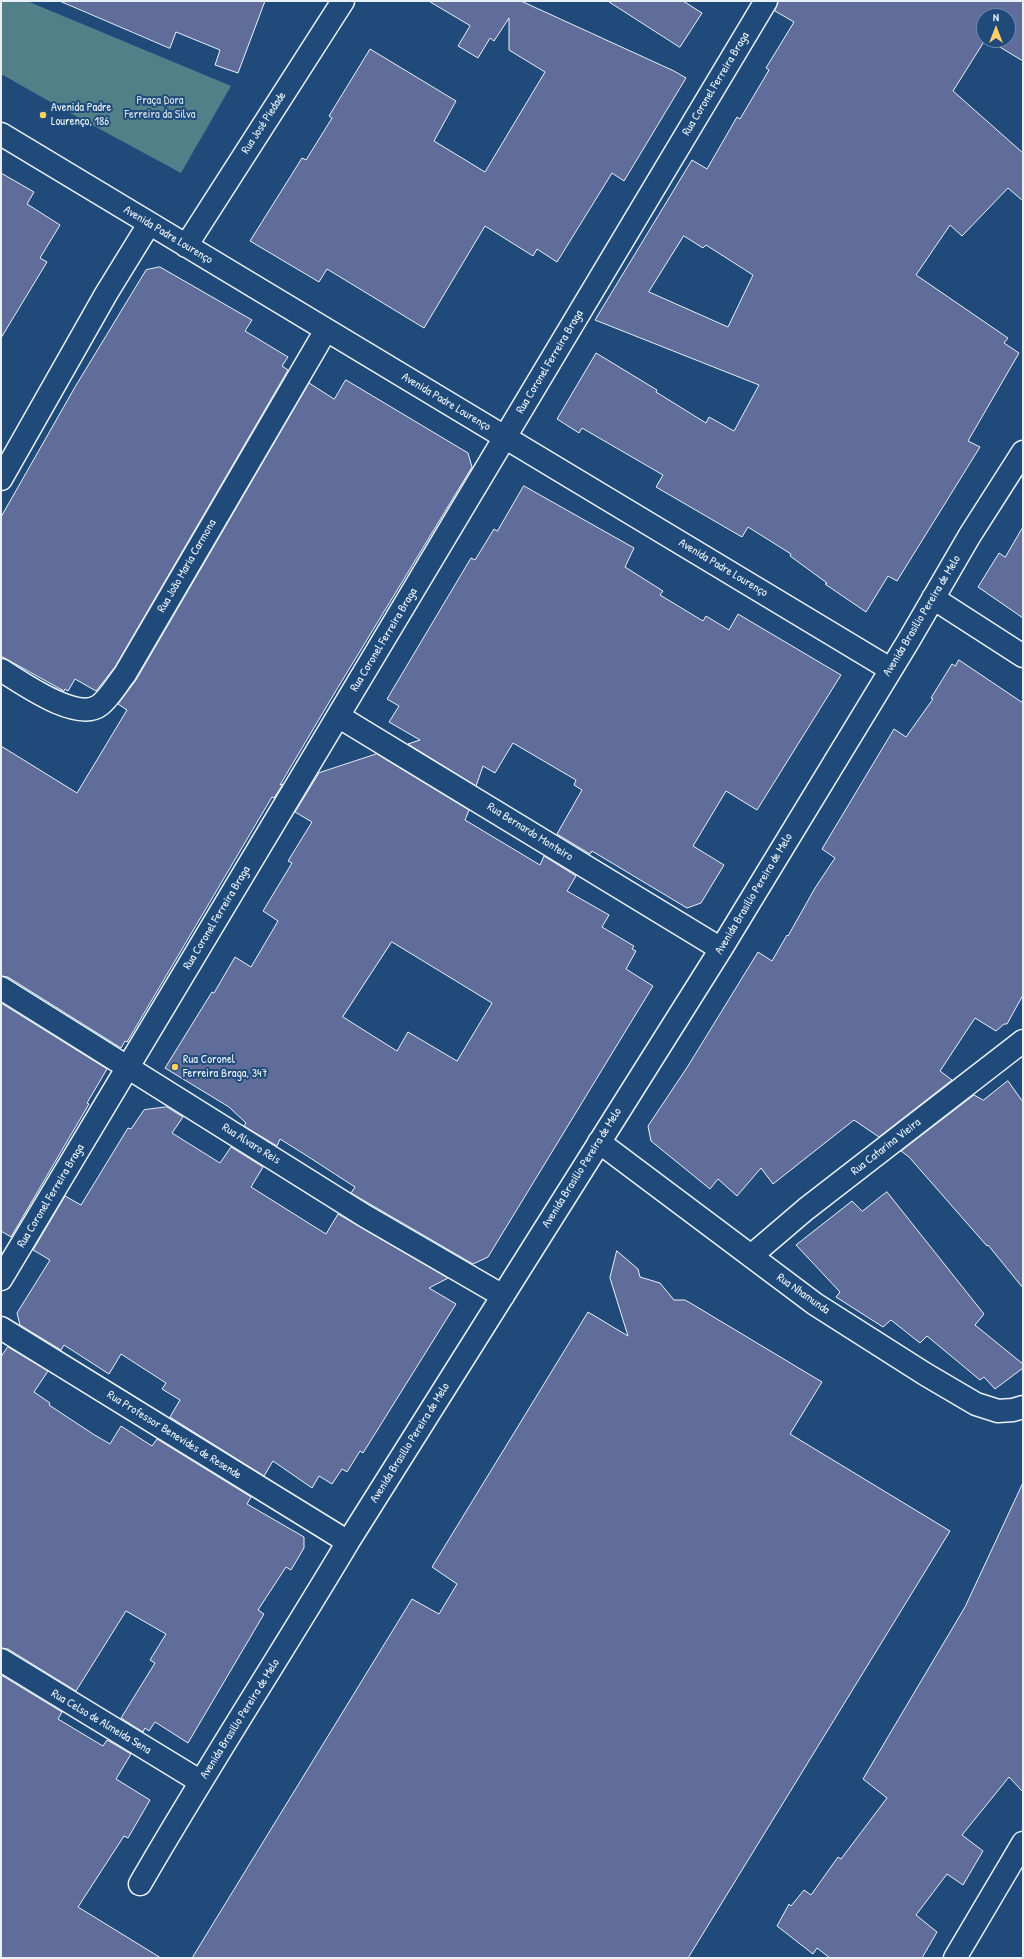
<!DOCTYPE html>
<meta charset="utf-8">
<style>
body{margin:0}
#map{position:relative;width:1024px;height:1959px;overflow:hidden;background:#1f4a7a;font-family:"Patrick Hand",sans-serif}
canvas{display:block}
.frame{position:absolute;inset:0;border:2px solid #e8f1f8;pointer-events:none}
.north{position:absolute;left:976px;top:8px;width:40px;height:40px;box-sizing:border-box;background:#1f4a7a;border:1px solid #6f8dac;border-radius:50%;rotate:0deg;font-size:11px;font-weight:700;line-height:16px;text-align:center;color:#e8f1f8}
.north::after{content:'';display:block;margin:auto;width:14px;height:18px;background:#ffd166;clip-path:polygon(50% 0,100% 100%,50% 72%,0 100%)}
</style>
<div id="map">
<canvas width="1024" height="1959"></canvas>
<div class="frame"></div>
<div class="north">N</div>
</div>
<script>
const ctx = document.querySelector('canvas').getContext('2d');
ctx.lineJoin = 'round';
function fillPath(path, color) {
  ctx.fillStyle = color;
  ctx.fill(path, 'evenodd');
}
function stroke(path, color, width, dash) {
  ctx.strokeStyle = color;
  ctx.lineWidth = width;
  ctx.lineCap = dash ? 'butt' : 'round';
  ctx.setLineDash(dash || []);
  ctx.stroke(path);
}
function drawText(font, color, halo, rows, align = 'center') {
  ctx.font = font + ' "Patrick Hand",sans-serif';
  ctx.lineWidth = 4;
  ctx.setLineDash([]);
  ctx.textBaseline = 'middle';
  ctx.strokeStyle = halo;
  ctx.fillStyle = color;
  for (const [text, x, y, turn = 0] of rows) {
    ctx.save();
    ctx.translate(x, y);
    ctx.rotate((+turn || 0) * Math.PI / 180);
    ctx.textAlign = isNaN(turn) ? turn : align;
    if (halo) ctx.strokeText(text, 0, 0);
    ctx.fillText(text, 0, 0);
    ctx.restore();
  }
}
const green = new Path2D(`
 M 1,1 L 27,1 L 231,86 L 181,173 L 70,113 L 1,74 Z`);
const building = new Path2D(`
 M 60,1 L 265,1 L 238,73 L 215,65 L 220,50 L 176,32 L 170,48 Z
 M 429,1 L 521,1 L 674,71 L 686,78 L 624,181 L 612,173 L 557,262 L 537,249 L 533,256 L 485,226 L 424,328 L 327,269 L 319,282 L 250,241 L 302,158 L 306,160 L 332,118 L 329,116 L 370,49 L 456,101 L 434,141 L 485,172 L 545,72 L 509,50 L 509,18 L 494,41 L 490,38 L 478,58 L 458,46 L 470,26 Z
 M 608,1 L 683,1 L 702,13 L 680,47 Z
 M 778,1 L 1023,1 L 1023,61 L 988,40 L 1008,40 L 1008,16 L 984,16 L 984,40 L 985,40 L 953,91 L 1023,153 L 1023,201 L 1008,188 L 962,236 L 950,225 L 916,275 L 1008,338 L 1004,343 L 1019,353 L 968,441 L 980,447 L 897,581 L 888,576 L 866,612 L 825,584 L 827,583 L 790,556 L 791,554 L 748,527 L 742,537 L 656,487 L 663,475 L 582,428 L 579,433 L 557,419 L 596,353 L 657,390 L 656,392 L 706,423 L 709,417 L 734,431 L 759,385 L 595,320 L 692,160 L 707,169 L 737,117 L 740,119 L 769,70 L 766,68 L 794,22 L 775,11 ZM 684,236 L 703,248 L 706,245 L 753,275 L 728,327 L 649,292 Z
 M 1,173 L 34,192 L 27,204 L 60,225 L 40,258 L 47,262 L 1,338 Z
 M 160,267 L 252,320 L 245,331 L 288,357 L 282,366 L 288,370 L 115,667 L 96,691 L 75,679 L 68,691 L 65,689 L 64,691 L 1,656 L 1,517 L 75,387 L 146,270 Z
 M 346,380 L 468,453 L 472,467 L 334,694 L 280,785 L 283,784 L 274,798 L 272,797 L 127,1042 L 125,1041 L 121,1048 L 8,977 L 1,976 L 1,746 L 77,793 L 127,710 L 118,704 L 136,680 L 309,383 L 334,399 Z
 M 524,486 L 634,548 L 625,567 L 663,591 L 660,595 L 703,621 L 706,616 L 729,630 L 738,614 L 841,675 L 757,810 L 726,791 L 693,846 L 724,865 L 701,903 L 687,908 L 592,851 L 590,854 L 557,834 L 582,790 L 574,785 L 576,780 L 513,743 L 495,773 L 483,766 L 476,786 L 408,744 L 420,740 L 389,722 L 399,706 L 387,699 L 471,558 L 475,560 L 494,529 L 497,531 Z
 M 1023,527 L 1023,618 L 978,587 L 999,553 L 1005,557 Z
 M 959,660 L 1023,703 L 1023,995 L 1007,1024 L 1004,1024 L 996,1031 L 975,1018 L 940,1071 L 952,1080 L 879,1137 L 854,1120 L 773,1184 L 761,1168 L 737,1196 L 718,1179 L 710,1189 L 651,1141 L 648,1126 L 688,1066 L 758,952 L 772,961 L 787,935 L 788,936 L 815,888 L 835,858 L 822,849 L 894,729 L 906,737 L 933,699 L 931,698 L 952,664 L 955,666 Z
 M 377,754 L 469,810 L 465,820 L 540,865 L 544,856 L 576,876 L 567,891 L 609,915 L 602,927 L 634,946 L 632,949 L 636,951 L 626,969 L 653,986 L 488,1257 L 473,1264 L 351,1193 L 355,1187 L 304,1154 L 280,1139 L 277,1146 L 244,1126 L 246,1123 L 229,1107 L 165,1068 L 212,992 L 214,993 L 235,957 L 251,967 L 278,921 L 263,911 L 292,863 L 288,861 L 312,822 L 295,812 L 319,773 ZM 392,942 L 492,1003 L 457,1061 L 408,1032 L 397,1051 L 343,1017 Z
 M 1,1003 L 107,1069 L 87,1103 L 89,1104 L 11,1237 L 1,1231 Z
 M 1008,1081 L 1023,1102 L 1023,1288 L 988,1245 L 987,1246 L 909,1157 L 901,1151 L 974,1095 L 983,1100 Z
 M 167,1107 L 183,1117 L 172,1133 L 220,1163 L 231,1147 L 263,1167 L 251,1187 L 326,1234 L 338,1214 L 448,1278 L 429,1288 L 456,1304 L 363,1453 L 360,1451 L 347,1472 L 342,1469 L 332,1484 L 319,1476 L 312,1488 L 273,1461 L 264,1476 L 170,1417 L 180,1400 L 162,1389 L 166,1383 L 121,1354 L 109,1374 L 64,1345 L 61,1350 L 20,1325 L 17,1313 L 50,1260 L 33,1250 L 65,1196 L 81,1205 L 128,1128 L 131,1129 L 144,1110 Z
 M 887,1192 L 984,1314 L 975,1325 L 1023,1364 L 1023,1368 L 995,1389 L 984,1377 L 980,1380 L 927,1336 L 920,1343 L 891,1320 L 883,1327 L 836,1297 L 840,1292 L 796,1245 L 852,1201 L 862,1211 Z
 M 617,1251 L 638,1269 L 640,1277 L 660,1283 L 674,1300 L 685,1300 L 692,1304 L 822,1382 L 790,1434 L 950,1531 L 688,1958 L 192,1958 L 412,1599 L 439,1614 L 457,1584 L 432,1567 L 588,1312 L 628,1336 L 610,1278 Z
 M 8,1347 L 48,1371 L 34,1392 L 50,1403 L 49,1405 L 93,1434 L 110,1444 L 121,1426 L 152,1446 L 157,1439 L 251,1497 L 247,1504 L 304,1537 L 304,1548 L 291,1570 L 286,1567 L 258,1610 L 264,1614 L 188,1743 L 155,1722 L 149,1731 L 145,1728 L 143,1732 L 121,1718 L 155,1663 L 150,1660 L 166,1634 L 126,1611 L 76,1691 L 8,1649 L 1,1648 L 1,1357 Z
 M 1023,1483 L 1023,1792 L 1009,1777 L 962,1835 L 983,1851 L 963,1885 L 947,1874 L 916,1915 L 937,1932 L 922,1958 L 830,1958 L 817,1948 L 813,1954 L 777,1926 L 789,1904 L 791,1906 L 804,1890 L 811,1895 L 838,1857 L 841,1859 L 887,1798 L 863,1779 L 965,1607 Z
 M 1,1675 L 62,1712 L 58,1719 L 103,1746 L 107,1740 L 131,1754 L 116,1779 L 150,1800 L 128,1838 L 124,1836 L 78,1907 L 161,1958 L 1,1958 Z`);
const street = new Path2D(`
 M 1,134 L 890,669
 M 186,246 L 343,1
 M 1,479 L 106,294 L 149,224
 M 933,598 L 1023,656
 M 1,670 C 21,682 77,723 100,705 C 110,697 117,684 125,674 L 326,330
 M 338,716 L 721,949
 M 1,988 L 365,1216 L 503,1296
 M 599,1142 L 815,1304 L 925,1374 L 976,1404 L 998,1411 L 1013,1410 L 1023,1407
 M 751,1256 L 806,1209 L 1023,1041
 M 1,1279 L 766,1
 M 1,1328 L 348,1542
 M 1,1660 L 201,1782
 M 140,1884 C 207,1768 280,1656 348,1542 L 721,949 L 909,640 L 970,535 L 1023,452
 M 955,1958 L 1023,1843`);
const markers = [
 [43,115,4,"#ffd166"],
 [175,1067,4,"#ffd166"]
];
const streetNames = [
 ["Rua Coronel Ferreira Braga",716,84,-59],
 ["Rua José Piedade",264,123,-57],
 ["Avenida Padre Lourenço",168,235,31],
 ["Rua Coronel Ferreira Braga",550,362,-59],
 ["Avenida Padre Lourenço",446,402,31],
 ["Rua João Maria Carmona",187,566,-60],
 ["Avenida Padre Lourenço",723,568,31],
 ["Avenida Brasilio Pereira de Melo",922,616,-59],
 ["Rua Coronel Ferreira Braga",384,640,-59],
 ["Rua Bernardo Monteiro",530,832,32],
 ["Avenida Brasilio Pereira de Melo",754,894,-59],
 ["Rua Coronel Ferreira Braga",217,918,-59],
 ["Rua Alvaro Reis",251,1144,32],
 ["Rua Catarina Vieira",886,1147,-38],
 ["Avenida Brasilio Pereira de Melo",582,1168,-58],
 ["Rua Coronel Ferreira Braga",51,1196,-59],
 ["Rua Nhamunda",803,1294,35],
 ["Rua Professor Benevides de Resende",174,1435,32],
 ["Avenida Brasilio Pereira de Melo",410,1443,-58],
 ["Avenida Brasilio Pereira de Melo",240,1719,-58],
 ["Rua Celso de Almeida Sena",101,1722,31]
];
const parkNames = [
 ["Praça Dora",160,101],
 ["Ferreira da Silva",160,115]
];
const poiNames = [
 ["Avenida Padre",51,108],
 ["Lourenço, 186",51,122],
 ["Rua Coronel",183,1060],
 ["Ferreira Braga, 347",183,1074]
];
fillPath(green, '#528089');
fillPath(building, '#606d9a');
stroke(building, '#e8f1f8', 1);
stroke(street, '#e8f1f8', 25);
stroke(street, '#1f4a7a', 22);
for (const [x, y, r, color] of markers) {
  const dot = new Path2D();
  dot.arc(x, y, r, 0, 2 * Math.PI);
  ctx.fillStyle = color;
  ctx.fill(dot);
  stroke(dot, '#1f4a7a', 1.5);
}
drawText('12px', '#e8f1f8', '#1f4a7a', streetNames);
drawText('12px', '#d2e0e7', '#1f4a7a', parkNames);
drawText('12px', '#e8f1f8', '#1f4a7a', poiNames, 'left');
</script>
